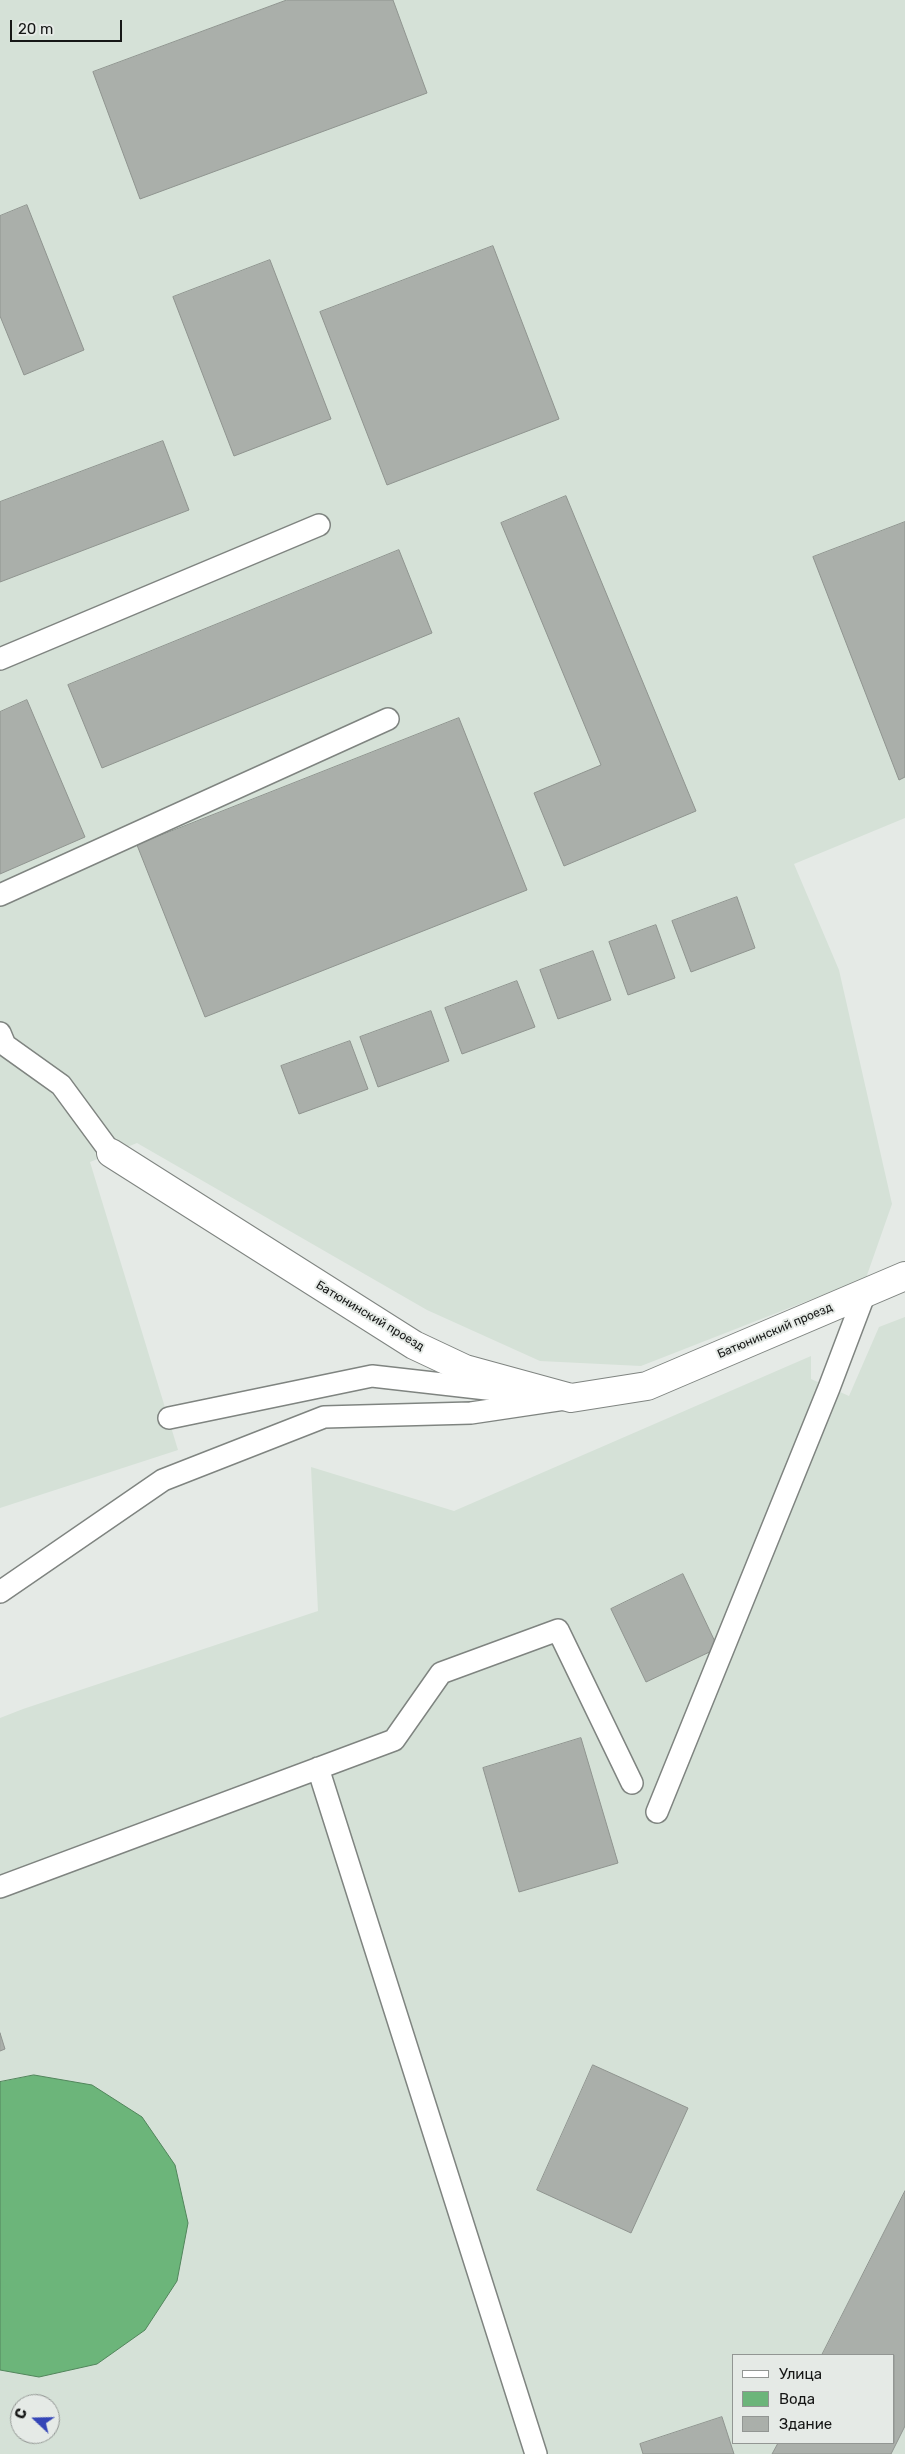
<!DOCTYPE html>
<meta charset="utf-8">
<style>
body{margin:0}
#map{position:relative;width:905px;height:2454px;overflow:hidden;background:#e5eae6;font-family:Rubik,sans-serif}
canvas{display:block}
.legend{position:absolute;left:732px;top:2354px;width:162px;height:90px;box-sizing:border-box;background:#e5eae6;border:1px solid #929693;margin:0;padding:6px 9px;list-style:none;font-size:15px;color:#161716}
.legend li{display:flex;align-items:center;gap:10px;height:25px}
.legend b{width:25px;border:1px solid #929693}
.north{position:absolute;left:10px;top:2394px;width:50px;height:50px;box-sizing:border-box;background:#e5eae6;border:1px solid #929693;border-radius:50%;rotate:291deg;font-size:14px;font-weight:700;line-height:20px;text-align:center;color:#161716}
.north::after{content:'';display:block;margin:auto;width:18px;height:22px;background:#3445b7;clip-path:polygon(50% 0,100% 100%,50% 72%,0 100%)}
.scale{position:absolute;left:10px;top:20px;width:112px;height:22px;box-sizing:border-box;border:2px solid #161716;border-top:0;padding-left:6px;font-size:15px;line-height:18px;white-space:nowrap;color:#161716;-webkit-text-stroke:4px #e5eae6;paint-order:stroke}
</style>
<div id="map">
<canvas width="905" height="2454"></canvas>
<ul class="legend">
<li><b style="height:6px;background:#fff"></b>Улица</li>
<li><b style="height:14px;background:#6cb57a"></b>Вода</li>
<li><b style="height:14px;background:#aaafaa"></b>Здание</li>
</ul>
<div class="north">С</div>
<div class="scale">20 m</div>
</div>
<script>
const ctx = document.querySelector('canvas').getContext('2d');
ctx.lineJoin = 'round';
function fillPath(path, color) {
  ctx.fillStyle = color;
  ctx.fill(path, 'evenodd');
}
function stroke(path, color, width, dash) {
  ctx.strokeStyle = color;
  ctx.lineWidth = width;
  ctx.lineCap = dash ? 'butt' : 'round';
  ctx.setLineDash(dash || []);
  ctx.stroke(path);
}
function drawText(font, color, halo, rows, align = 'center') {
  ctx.font = font + ' Rubik,sans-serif';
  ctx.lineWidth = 4;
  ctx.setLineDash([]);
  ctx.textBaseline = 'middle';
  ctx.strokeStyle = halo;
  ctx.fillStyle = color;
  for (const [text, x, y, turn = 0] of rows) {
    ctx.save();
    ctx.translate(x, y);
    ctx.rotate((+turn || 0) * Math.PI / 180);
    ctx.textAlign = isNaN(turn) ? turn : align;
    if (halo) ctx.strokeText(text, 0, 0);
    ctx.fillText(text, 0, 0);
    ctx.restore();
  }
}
const built = new Path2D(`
 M 0,0 L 905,0 L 905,818 L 794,864 L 839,970 L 892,1204 L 866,1278 L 641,1366 L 540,1361 L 427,1310 L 137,1143 L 90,1162 L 178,1450 L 0,1508 Z
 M 905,1317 L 905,2454 L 0,2454 L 0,1718 L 23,1709 L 318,1611 L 311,1467 L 454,1511 L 811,1356 L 811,1379 L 849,1396 L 879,1327 ZM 734,2355 L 894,2355 L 894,2443 L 734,2443 ZM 20,2404 L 50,2404 L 50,2434 L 20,2434 Z`);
const water = new Path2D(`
 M 34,2075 L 92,2085 L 142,2117 L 175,2165 L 188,2223 L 177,2281 L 145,2330 L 97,2364 L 39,2377 L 0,2370 L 0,2082 Z`);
const building = new Path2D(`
 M 287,0 L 393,0 L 427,93 L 140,199 L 93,72 Z
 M 27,205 L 84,350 L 24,375 L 0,316 L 0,216 Z
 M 493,246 L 559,419 L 387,485 L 320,312 Z
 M 270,260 L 331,419 L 234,456 L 173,297 Z
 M 163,441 L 189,510 L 0,582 L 0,502 Z
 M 566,496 L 696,811 L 564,866 L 534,793 L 601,765 L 501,523 Z
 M 905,522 L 905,777 L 899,780 L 813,557 Z
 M 399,550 L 432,633 L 102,768 L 68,685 Z
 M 27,700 L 85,837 L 0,874 L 0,712 Z
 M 459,718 L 527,890 L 205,1017 L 137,845 Z
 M 737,897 L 755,948 L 691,972 L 672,921 Z
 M 656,925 L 675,978 L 628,995 L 609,942 Z
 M 593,951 L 611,1000 L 558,1019 L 540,970 Z
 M 517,981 L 535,1027 L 462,1054 L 445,1008 Z
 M 431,1011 L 449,1061 L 378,1087 L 360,1037 Z
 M 350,1041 L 368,1089 L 299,1114 L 281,1066 Z
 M 683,1574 L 718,1648 L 646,1682 L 611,1609 Z
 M 581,1738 L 618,1863 L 519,1892 L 483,1768 Z
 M 0,2033 L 5,2049 L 0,2051 Z
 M 593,2065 L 688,2108 L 631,2233 L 537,2190 Z
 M 905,2191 L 905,2426 L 891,2454 L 772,2454 L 778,2443 L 894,2443 L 894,2355 L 822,2355 Z
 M 722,2417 L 734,2454 L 643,2454 L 640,2444 Z`);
const service = new Path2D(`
 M 0,659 L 319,525
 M 0,895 L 388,719
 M 0,1033 L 5,1045 L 61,1085 L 111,1153
 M 169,1418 L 372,1376 L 513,1392
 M 0,1592 L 163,1480 L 324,1417 L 471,1413 L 565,1399
 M 318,1768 L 536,2454
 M 657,1812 L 829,1388 L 865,1293
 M 0,1887 L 394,1740 L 441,1673 L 558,1630 L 632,1783`);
const minor = new Path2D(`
 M 111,1153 L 414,1345 L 465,1369 L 571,1398 L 647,1386 L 905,1276`);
const streetNames = [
 ["Батюнинский проезд",370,1316,31],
 ["Батюнинский проезд",775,1331,-23]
];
fillPath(built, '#d5e1d7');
fillPath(water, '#6cb57a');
stroke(water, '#52865c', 1);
fillPath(building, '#aaafaa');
stroke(building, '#909590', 1);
stroke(service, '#7f8480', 24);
stroke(minor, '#7f8480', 30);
stroke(service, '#fff', 21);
stroke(minor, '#fff', 28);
drawText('12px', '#161716', '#e5eae6', streetNames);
</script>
